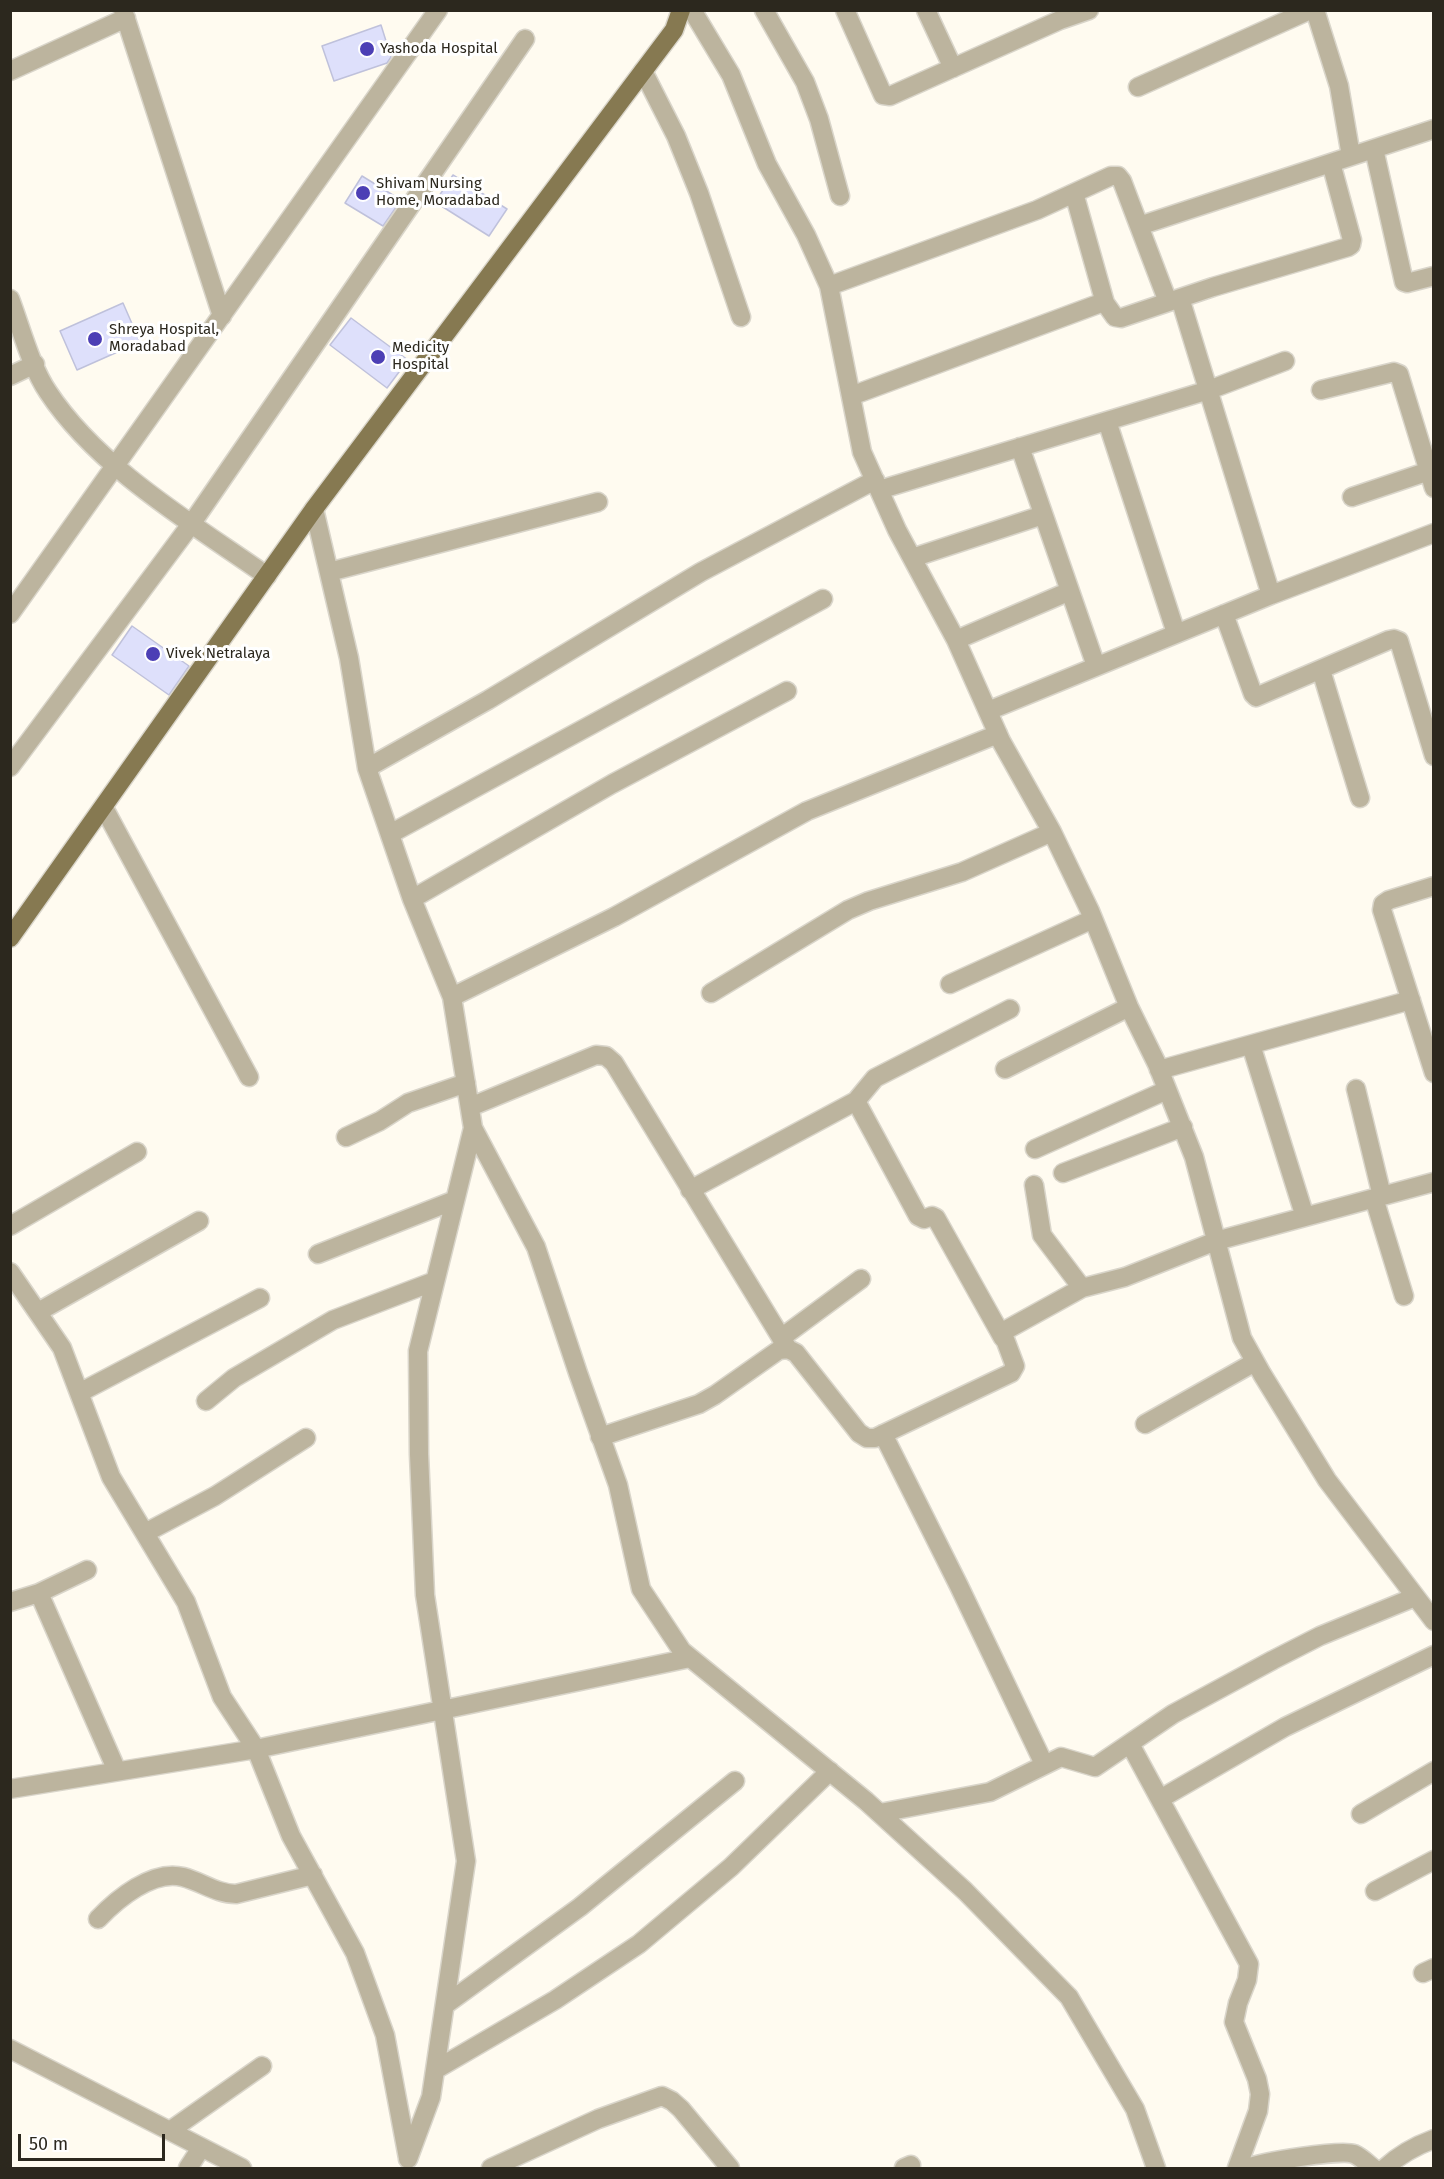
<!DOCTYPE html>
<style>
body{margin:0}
#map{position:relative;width:1444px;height:2179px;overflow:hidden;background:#fffbf0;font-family:"Fira Sans",sans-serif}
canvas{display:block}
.frame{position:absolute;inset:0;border:12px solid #2c281e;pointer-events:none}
.scale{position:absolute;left:18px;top:2134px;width:147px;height:27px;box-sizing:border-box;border:3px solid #2c281e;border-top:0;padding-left:8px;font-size:18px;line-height:21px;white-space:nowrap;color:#2c281e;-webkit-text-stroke:4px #fff;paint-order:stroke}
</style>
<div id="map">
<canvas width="1444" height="2179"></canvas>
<div class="frame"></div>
<div class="scale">50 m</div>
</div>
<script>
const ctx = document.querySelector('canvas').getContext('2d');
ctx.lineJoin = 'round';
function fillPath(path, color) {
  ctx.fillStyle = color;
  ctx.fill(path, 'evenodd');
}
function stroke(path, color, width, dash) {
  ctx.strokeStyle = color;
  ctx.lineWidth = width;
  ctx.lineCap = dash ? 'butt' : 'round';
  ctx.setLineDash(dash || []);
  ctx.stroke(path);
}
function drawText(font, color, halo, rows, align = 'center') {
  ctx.font = font + ' "Fira Sans",sans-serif';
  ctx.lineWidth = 6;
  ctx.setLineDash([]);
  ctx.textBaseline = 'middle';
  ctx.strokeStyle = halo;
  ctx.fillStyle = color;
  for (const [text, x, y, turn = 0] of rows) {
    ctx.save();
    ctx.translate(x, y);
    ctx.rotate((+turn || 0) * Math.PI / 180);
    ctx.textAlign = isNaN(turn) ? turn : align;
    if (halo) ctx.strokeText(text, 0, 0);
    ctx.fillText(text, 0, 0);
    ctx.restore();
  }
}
const building = new Path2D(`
 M 381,25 L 391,57 L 387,63 L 334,81 L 322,46 Z
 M 453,175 L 507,209 L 489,236 L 435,202 Z
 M 362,176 L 401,200 L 383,226 L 345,203 Z
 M 123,303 L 140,342 L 77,370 L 60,331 Z
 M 351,318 L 408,360 L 387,388 L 330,345 Z
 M 132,626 L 189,666 L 169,695 L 112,655 Z`);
const minor = new Path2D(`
 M 123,10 L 222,316
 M 692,10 L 731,75 L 767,164 L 806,235 L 829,286 L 862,452 L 897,530 L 956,640 L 1001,741 L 1052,832 L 1090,911 L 1129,1007 L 1157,1064 L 1194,1157 L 1242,1338 L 1262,1374 L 1327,1480 L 1434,1621
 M 764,10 L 805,82 L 819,119 L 840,196
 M 845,10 L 883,95 L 890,96 L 1060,20 L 1089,10
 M 926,10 L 953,68
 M 1315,10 L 1339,86 L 1351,156
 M 10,71 L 126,18
 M 643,71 L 676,136 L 699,193 L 741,317
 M 1138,87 L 1310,10
 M 1374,149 L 1404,282 L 1407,283 L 1434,276
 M 1074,193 L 1105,303
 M 1139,226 L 1434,129
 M 829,286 L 1037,210 L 1111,176 L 1118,176 L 1122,181 L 1168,302
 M 1180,298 L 1271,595
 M 10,299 C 21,328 31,367 48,392 C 98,468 193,524 267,576
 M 10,376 L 35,364
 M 1321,390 L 1394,372 L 1399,374 L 1434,488
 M 851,396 L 1101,303 L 1105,303 L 1115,317 L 1121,318 L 1213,287 L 1348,247 L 1351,245 L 1352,240 L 1331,163
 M 1107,421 L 1176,633
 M 1020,447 L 1096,666
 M 879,490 L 1209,390 L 1285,361
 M 1352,497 L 1429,471
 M 314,509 L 349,658 L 367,768 L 412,899 L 452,997 L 473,1128 L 536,1247 L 578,1373 L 618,1485 L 641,1589 L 682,1651 L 866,1801 L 965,1891 L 1069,1997 L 1135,2109 L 1156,2168
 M 912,558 L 1043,515
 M 329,572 L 598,502
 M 10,614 L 438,10
 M 1224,614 L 1253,694 L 1256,697 L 1389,640 L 1394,639 L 1399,641 L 1434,756
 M 956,640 L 1070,591
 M 1321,670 L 1360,798
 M 988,711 L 1271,595 L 1434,533
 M 10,767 L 192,523 L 525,39
 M 367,768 L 488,700 L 701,572 L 875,480
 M 104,808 L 249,1077
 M 390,834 L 823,599
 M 1434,886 L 1389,900 L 1383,904 L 1382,910 L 1434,1073
 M 412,899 L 612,784 L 787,691
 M 950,984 L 1093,919
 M 711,993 L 848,910 L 869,901 L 962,872 L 1052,832
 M 452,997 L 614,917 L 807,811 L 998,734
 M 1251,1045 L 1305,1217
 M 1005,1069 L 1129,1007
 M 1159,1070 L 1411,1000
 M 1356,1089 L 1382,1196
 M 856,1101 L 918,1216 L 924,1219 L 932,1216 L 936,1218 L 1003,1338
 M 470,1107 L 596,1055 L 606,1056 L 614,1063 L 788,1349
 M 346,1137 L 380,1121 L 408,1103 L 466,1083
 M 1035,1149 L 1167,1090
 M 1063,1173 L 1183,1127
 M 1034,1185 L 1042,1235 L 1082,1288
 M 690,1190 L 856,1101 L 875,1078 L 1010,1009
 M 1374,1198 L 1404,1296
 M 10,1226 L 137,1152
 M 318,1254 L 455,1200
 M 10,1272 L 62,1348 L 111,1477 L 186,1602 L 222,1697 L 256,1749 L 291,1836 L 355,1953 L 385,2035 L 408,2158
 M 38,1312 L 199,1221
 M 781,1338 L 861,1279
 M 79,1393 L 260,1298
 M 206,1401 L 234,1378 L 333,1320 L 435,1281
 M 1145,1424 L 1255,1362
 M 883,1434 L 959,1586 L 1044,1764
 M 600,1437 L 699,1404 L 715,1395 L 779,1350 L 788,1349 L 796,1353 L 859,1433 L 867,1438 L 875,1438 L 1011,1373 L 1015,1366 L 1003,1334 L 1006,1330 L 1082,1288 L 1125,1277 L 1216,1241 L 1434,1182
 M 145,1533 L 215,1496 L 306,1438
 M 39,1593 L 117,1771
 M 10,1602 L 39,1593 L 87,1570
 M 1130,1744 L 1249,1964 L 1247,1980 L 1238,2003 L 1234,2022 L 1257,2079 L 1260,2094 L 1258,2111 L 1237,2168
 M 10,1789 L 256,1749 L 690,1658
 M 1160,1799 L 1285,1727 L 1434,1655
 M 880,1813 L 990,1792 L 1061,1757 L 1095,1767 L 1173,1714 L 1273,1660 L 1320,1636 L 1415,1597
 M 1361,1814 L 1434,1771
 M 1375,1891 L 1434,1860
 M 98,1919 C 117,1899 153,1869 183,1877 C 202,1882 217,1894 236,1894 L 313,1875
 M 1423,1973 L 1434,1968
 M 445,2005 L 580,1907 L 735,1781
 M 10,2049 L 242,2168
 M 435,2070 L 555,2000 L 639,1944 L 731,1867 L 830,1771
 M 171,2130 L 262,2066
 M 408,2159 L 431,2097 L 466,1861 L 425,1595 L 419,1454 L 418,1351 L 473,1128
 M 188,2168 L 201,2148
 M 491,2168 L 598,2119 L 662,2096 L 672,2101 L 681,2109 L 730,2168
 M 904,2168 L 911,2165
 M 1247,2168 C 1262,2162 1341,2149 1354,2154 C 1361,2157 1367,2163 1373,2168
 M 1385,2168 C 1399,2155 1415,2146 1434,2139`);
const major = new Path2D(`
 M 10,938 L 314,509 L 674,30 L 681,10`);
const markers = [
 [367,49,8,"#4c3fb5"],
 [363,193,8,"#4c3fb5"],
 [95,339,8,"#4c3fb5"],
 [378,357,8,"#4c3fb5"],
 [153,654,8,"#4c3fb5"]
];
const poiNames = [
 ["Yashoda Hospital",380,49],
 ["Shivam Nursing",376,184],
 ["Home, Moradabad",376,201],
 ["Shreya Hospital,",109,330],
 ["Moradabad",109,347],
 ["Medicity",392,348],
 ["Hospital",392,365],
 ["Vivek Netralaya",166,654]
];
fillPath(building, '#dee0fb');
stroke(building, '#bfc1db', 1.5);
stroke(minor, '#d9d5ca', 21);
stroke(major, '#d9d5ca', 21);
stroke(minor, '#bcb49e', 18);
stroke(major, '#867951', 18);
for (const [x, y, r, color] of markers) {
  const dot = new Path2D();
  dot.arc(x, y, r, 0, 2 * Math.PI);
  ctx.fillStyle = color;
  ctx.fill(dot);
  stroke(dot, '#fff', 2);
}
drawText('15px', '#2c281e', '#fff', poiNames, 'left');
</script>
